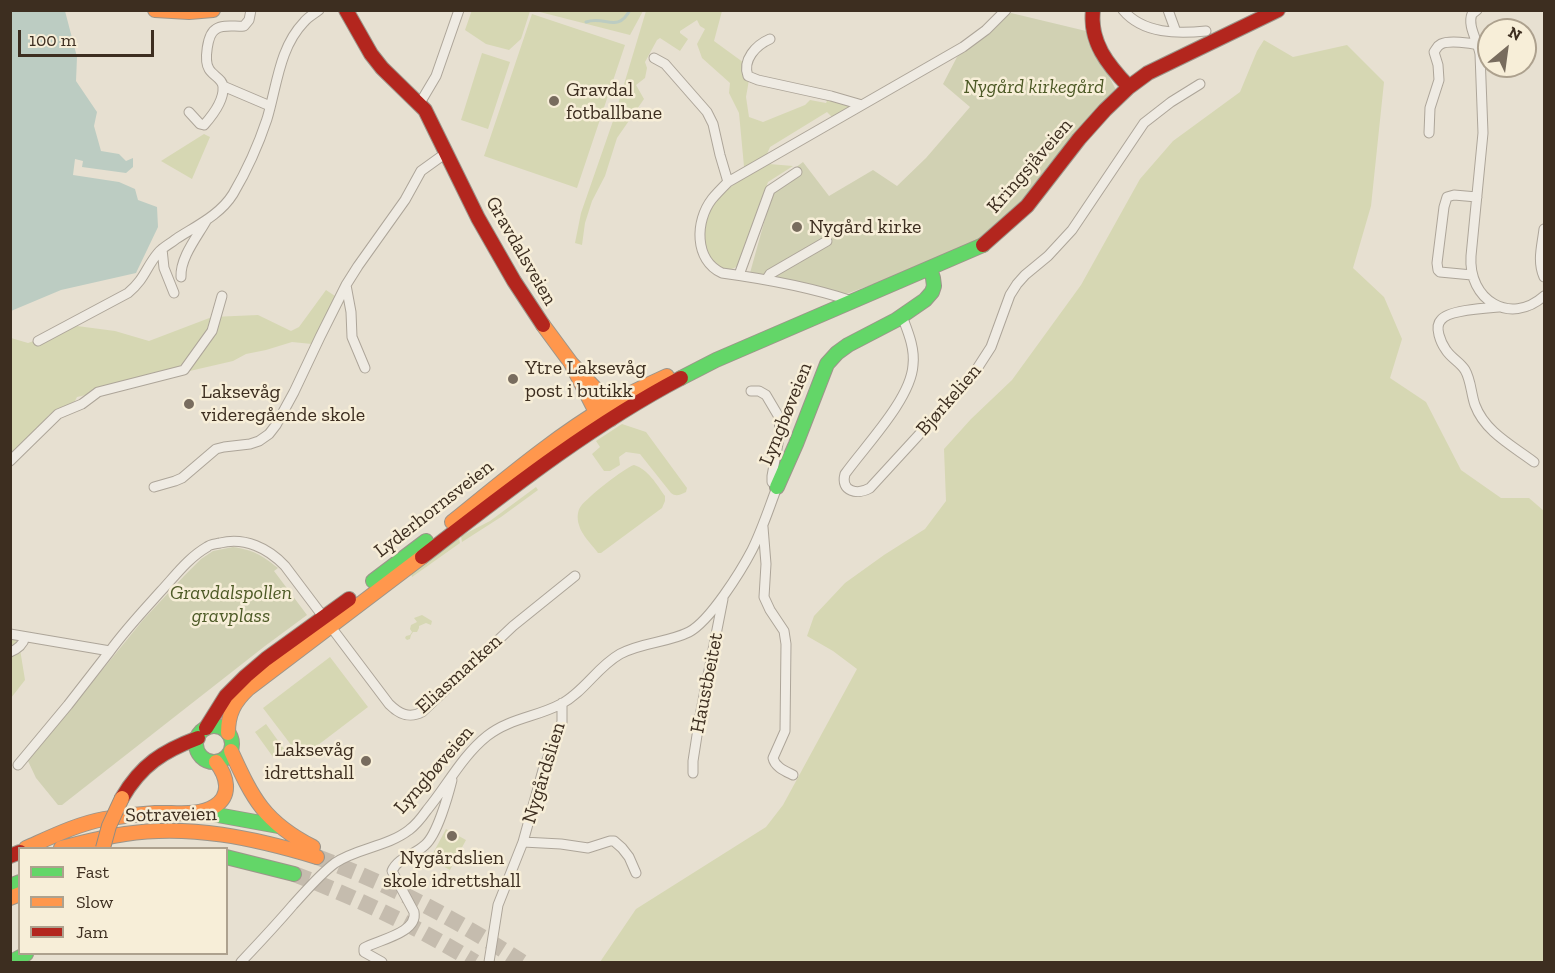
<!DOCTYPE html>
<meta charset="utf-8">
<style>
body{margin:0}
#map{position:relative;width:1555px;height:973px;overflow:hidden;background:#e7e0d1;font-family:"Zilla Slab",serif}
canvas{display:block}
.frame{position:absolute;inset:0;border:12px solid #3d2e20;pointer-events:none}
.legend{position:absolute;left:18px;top:847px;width:210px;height:108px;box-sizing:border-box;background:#f7eed8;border:2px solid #ada18e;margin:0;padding:8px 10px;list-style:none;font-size:18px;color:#3d2e20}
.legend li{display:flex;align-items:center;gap:12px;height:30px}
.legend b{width:30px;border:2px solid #ada18e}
.north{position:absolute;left:1477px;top:18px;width:60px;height:60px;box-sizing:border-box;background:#f7eed8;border:2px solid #ada18e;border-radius:50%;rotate:29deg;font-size:16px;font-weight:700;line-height:24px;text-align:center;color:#3d2e20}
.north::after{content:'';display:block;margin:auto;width:21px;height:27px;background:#786c5e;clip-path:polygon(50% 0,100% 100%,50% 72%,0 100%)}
.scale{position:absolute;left:18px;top:30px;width:136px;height:27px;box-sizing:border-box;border:3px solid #3d2e20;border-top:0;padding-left:8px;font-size:18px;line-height:21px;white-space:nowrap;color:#3d2e20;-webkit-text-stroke:4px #f7eed8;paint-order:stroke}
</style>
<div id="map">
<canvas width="1555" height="973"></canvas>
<div class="frame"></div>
<ul class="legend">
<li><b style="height:8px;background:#63d668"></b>Fast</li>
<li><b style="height:8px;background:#ff974d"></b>Slow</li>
<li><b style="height:8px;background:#b3261e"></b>Jam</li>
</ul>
<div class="north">N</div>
<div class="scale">100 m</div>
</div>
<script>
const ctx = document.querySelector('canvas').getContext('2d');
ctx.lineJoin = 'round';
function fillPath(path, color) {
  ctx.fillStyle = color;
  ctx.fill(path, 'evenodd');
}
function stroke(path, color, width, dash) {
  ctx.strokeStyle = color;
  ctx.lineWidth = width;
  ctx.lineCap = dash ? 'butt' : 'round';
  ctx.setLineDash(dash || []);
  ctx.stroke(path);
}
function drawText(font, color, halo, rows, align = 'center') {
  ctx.font = font + ' "Zilla Slab",serif';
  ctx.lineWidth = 5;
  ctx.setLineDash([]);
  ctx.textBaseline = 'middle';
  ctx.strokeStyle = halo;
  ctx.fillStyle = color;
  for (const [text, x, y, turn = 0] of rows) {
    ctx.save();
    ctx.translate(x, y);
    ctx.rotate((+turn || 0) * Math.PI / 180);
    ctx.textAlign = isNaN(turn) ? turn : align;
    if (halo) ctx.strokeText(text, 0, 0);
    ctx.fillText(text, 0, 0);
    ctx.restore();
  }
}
const green = new Path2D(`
 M 472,10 L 643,10 L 643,11 L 630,35 L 536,11 L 530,11 L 521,39 L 509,50 L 486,44 L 465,30 Z
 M 646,11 L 722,11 L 714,41 L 751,68 L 746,97 L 749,117 L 763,122 L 805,105 L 810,100 L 826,103 L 827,101 L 823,98 L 853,105 L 832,117 L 827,112 L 770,147 L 764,161 L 769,164 L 793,166 L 768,182 L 743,256 C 741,260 740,265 736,267 C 724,275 710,261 706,251 C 701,238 704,221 710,209 C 717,195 732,186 745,177 L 739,113 L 729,93 L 730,83 L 702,58 L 697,44 L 705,29 L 700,26 L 697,20 L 680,31 L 680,33 L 688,39 L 680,51 L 660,38 L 657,40 L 645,62 L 647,68 L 645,78 L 636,85 L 644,99 L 617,138 L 605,176 L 592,201 L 585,223 L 582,245 L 575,243 L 581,213 L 613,121 Z
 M 532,14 L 625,45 L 577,188 L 484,156 Z
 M 1264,40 L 1293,57 L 1347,45 L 1384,82 L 1371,206 L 1353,268 L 1384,297 L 1402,339 L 1390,378 L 1426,402 L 1461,470 L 1501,498 L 1529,498 L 1544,511 L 1544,962 L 600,962 L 636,909 L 766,827 L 783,805 L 857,669 L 833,651 L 807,636 L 814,616 L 845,583 L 884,555 L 925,529 L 946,501 L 944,449 L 971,419 L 1012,380 L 1081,285 L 1140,179 L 1173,141 L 1240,92 L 1257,51 Z
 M 482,53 L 510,62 L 488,129 L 461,120 Z
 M 204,134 L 210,137 L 192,179 L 161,161 Z
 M 326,290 L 335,296 L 312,344 L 292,342 L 266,350 L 246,354 L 233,361 L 77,397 L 75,401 L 49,415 L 11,463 L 11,338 L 28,343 L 77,326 L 115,331 L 149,341 L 212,317 L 258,315 L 291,331 L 299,327 Z
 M 622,424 L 646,432 L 687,488 L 686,492 C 680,495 676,497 671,493 L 640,454 L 626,452 L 619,457 L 620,465 L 610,471 L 604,471 L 592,454 L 600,447 L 596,441 Z
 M 634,465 C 648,469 657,485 665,496 L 665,501 L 662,508 L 601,553 L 598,553 C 592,545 581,534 579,525 C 577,519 577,511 581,506 C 588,497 624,468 634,465 Z
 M 536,487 L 538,490 L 501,517 L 462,542 L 461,536 L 490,521 Z
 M 459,538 L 460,543 L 412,577 L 411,574 Z
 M 422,615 L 432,621 L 431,625 L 426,623 L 419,626 L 419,628 L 417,632 L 413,632 L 411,635 L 410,639 L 407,640 L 405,638 L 406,636 L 410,635 L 412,632 L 410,629 L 411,625 L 417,622 L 414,618 Z
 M 11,637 L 19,643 L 25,680 L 11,698 Z
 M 330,657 L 368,707 L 301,758 L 263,708 Z
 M 266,724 L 284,749 L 273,757 L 255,732 Z
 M 446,829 L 466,840 L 450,870 L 430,859 Z`);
const cemetery = new Path2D(`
 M 1011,13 L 1086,31 L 1119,96 L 1104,112 L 1049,164 L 1022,202 L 976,246 L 841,296 L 750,273 L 775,183 L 803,162 L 829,196 L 873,170 L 897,186 L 926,158 L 970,107 L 943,84 L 957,57 Z
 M 233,547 C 253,550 262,555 278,568 L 274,571 L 307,615 L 265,646 L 62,805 L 58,805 L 36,778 L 28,761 L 143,620 L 184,576 L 201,559 L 213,551 Z`);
const water = new Path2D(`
 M 11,10 L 65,11 L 77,57 L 76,81 L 97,112 L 94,126 L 101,151 L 119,154 L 126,161 L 133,158 L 133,167 L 126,173 L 82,167 L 83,161 L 75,159 L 73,175 L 119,182 L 135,189 L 138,200 L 157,207 L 158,227 L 136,273 L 61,290 L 11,311 Z`);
const stream = new Path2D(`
 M 586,22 C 605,15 617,34 630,10`);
const highwayTunnel = new Path2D(`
 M 317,857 C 391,885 456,919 522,962
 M 294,874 C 358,898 417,927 475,962`);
const street = new Path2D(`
 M 1123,10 C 1143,34 1178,34 1206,31
 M 1168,10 L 1176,32
 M 1477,10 L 1472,14 C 1467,26 1478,41 1480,54 L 1483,133 L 1471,256 C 1468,300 1510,326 1544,296
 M 770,39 C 756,45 742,60 748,76 L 758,80 L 831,96 L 862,105
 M 654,58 L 665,64 L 707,112 L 713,124 L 720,155 L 728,182
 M 223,86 L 270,106
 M 420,103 L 436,76 L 459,10
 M 189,112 L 200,124 L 204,125 C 212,116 224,100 223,87 C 223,79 213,76 209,69 C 204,61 207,34 216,29 C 223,24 236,27 244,26 L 249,20 L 251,10
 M 1429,133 L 1430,108 L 1439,80 L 1438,65 L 1434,52 C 1437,48 1437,46 1441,44 C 1449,40 1470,43 1479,45
 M 1544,229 C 1542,246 1537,261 1544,277
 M 162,249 L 164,268 L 174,293
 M 739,275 L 770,190 L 797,172
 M 1472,275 L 1440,272 L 1438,270 L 1437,263 L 1444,207 L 1447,197 L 1454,195 L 1477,197
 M 181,277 C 180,258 197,237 206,221
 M 766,280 L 770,274 L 827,241
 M 346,285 L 351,312 L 352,337 L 365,368
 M 852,301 C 810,287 766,279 722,273 C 694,260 695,221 712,199 C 717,193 723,187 728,182 L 963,47 L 986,30 L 1006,10
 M 1499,307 C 1486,308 1448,310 1441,320 C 1434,327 1441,343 1446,350 C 1451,358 1460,362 1465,370 C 1471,380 1471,394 1475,405 C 1485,432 1513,446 1534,462
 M 902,316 C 908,332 915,348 913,365 C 911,399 865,446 845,474 C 840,492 858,495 870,488 L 971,378 L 991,347 L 1010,295 L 1017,284 L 1025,275 L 1048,256 L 1072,230 L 1144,123 L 1171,102 L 1200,84
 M 38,341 L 128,293 C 145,279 146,267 158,253 C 163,247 170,244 176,239 C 196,226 220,215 233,194 C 246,172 259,143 267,119 C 277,86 279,48 304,22 C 308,17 314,14 319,10
 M 10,461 L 58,414 L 82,404 L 98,392 L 184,370 L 212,331 L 222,296
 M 154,487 L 175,481 L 182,478 L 216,449 L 224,447 L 250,444 L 259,441 L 269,434 L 276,425 L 294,392 L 320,337 L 346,285 L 358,266 L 405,200 L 421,171 L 446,153
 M 763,527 L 766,564 L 764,597 L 770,610 L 784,631 L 786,644 L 785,731 L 773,758 C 775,767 785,771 793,775
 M 10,634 L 110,651 C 125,630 143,611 161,591 C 175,576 188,558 207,547 C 210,544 215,544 220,543 C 245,537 268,548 285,566 L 389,704 C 399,714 409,719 422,712 L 513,626 L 575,576
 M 10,652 C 18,649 23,645 25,637
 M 18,765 L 68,705 L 110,651
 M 693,773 L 693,761 L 700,716 L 723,599
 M 523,842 L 561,844 L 588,848 L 610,841 L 614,841 L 622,848 L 629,857 L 636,873
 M 241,962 C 259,943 276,925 293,905 C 306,891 319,875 335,863 C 357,848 387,847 409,830 C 416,825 422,817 427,810 C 447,786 462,756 487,736 C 510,718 537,717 561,704 C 584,692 597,667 620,654 C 642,642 667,643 689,632 C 710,621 741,571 752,550 C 762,530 769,508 777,487 L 772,482 L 772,476 L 780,433 L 779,417 L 766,395 L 759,391 L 751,391
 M 382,962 L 364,952 L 364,948 C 378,940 418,933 414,912 L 392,871 C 398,857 415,855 425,845 C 437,835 448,796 452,780
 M 489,962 L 498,905 L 523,842 L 543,770 L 562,722 L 562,703`);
const fast = new Path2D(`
 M 681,378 L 716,360 L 983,245
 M 777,487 L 796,444 L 827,364 L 837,353 L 848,345 L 896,320 L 925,300 L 932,292 L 934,286 L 933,278 L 930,269
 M 373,581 L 426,541
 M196 744a18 18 0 1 1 36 0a18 18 0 1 1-36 0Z
 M 201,812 L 278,826
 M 226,857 L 294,874
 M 10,886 L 20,882
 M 11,962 L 26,954`);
const slow = new Path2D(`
 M 155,10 L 189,12 L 213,10
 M 543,325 L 571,363 L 610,404 L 611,419 L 596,412 L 571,363
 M 452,522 C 503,481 553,438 609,405 C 628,394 647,385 667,376
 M 228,733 C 228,714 234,702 248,689 L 422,557
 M 231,751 C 253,799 264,822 313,847
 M 26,848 C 51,837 77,824 104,819 C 121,816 138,814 155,813 C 174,812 198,817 215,806 C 232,795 227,776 216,762
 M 61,848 C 82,843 103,837 125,834 C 190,824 254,838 317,857
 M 10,898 L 20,894`);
const jam = new Path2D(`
 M 346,10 L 371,54 L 382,68 L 425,110 L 478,218 L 514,281 L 543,325
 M 1093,10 C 1089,42 1108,65 1129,87
 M 983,245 L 1027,206 L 1079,139 L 1105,110 L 1129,87 L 1148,73 L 1278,10
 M 422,557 C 505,493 588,427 681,378
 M 206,728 L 226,696 L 246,676 L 266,659 L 349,599
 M 122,798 C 141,765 163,751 198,738
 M 10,856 L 20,852`);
const slowBridge = new Path2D(`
 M 103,848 L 109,826 L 122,798`);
const markers = [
 [554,101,6,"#786c5e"],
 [797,227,6,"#786c5e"],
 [513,379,6,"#786c5e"],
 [189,404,6,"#786c5e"],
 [366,761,6,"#786c5e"],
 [452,836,6,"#786c5e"]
];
const parkNames = [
 ["Nygård kirkegård",1034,87],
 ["Gravdalspollen",231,593],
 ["gravplass",231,616]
];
const poiNames = [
 ["Gravdal",566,90],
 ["fotballbane",566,113],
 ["Nygård kirke",809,227],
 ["Ytre Laksevåg",525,368],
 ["post i butikk",525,391],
 ["Laksevåg",201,392],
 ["videregående skole",201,415],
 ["Laksevåg",354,750,"right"],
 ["idrettshall",354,773,"right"],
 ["Nygårdslien",452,858,"center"],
 ["skole idrettshall",452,881,"center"]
];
const streetNames = [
 ["Kringsjåveien",1030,166,-49],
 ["Gravdalsveien",521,251,60],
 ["Bjørkelien",949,400,-49],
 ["Lyngbøveien",786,414,-68],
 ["Lyderhornsveien",434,509,-38],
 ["Eliasmarken",459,674,-42],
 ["Haustbeitet",707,683,-79],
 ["Lyngbøveien",434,770,-49],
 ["Nygårdslien",544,773,-73],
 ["Sotraveien",171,815,-1]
];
fillPath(green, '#d6d7b3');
fillPath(cemetery, '#d1d1b3');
fillPath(water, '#bcccc2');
stroke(stream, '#bcccc2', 3);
stroke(highwayTunnel, '#c5bcae', 16, [16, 8]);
stroke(street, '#ada599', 11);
stroke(fast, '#9c958a', 16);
stroke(slow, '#9c958a', 16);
stroke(jam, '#9c958a', 16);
stroke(street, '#efebe3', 9);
stroke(fast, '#63d668', 14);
stroke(slow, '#ff974d', 14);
stroke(jam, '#b3261e', 14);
stroke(slowBridge, '#928b80', 16, []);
stroke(slowBridge, '#ff974d', 14);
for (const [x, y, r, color] of markers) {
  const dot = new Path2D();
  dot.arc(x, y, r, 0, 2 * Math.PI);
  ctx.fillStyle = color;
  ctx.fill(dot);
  stroke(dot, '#f7eed8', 2);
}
drawText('italic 20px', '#4d5a26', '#f7eed8', parkNames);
drawText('20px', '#3d2e20', '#f7eed8', poiNames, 'left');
drawText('20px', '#3d2e20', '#f7eed8', streetNames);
</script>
